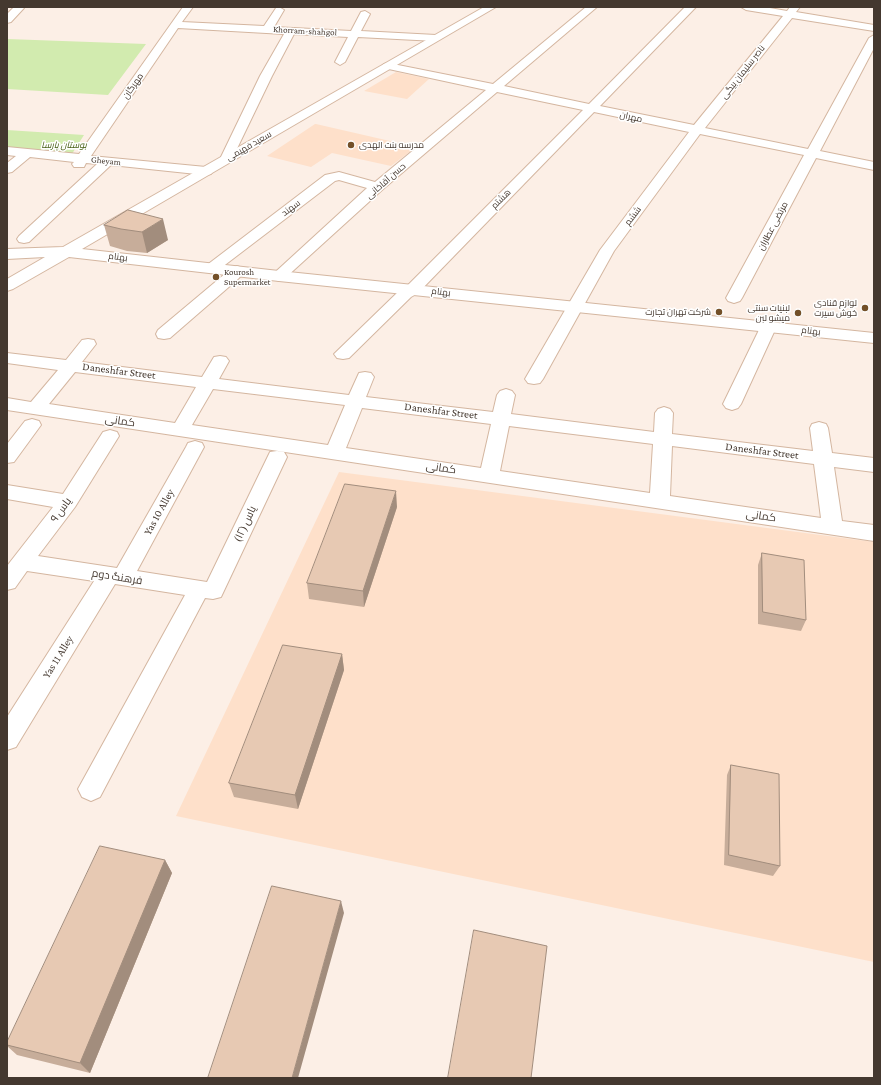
<!DOCTYPE html>
<meta charset="utf-8">
<style>
body{margin:0}
#map{position:relative;width:881px;height:1085px;overflow:hidden;background:#fcefe6;font-family:"Crimson Pro",serif}
canvas{display:block}
.frame{position:absolute;inset:0;border:8px solid #44382f;pointer-events:none}
</style>
<div id="map">
<canvas width="881" height="1085"></canvas>
<div class="frame"></div>
</div>
<script>
const ctx = document.querySelector('canvas').getContext('2d');
ctx.lineJoin = 'round';
function fillPath(path, color) {
  ctx.fillStyle = color;
  ctx.fill(path, 'evenodd');
}
function stroke(path, color, width, dash) {
  ctx.strokeStyle = color;
  ctx.lineWidth = width;
  ctx.lineCap = dash ? 'butt' : 'round';
  ctx.setLineDash(dash || []);
  ctx.stroke(path);
}
function drawText(font, color, halo, rows, align = 'center') {
  ctx.font = font + ' "Crimson Pro",Cairo,serif';
  ctx.lineWidth = 3;
  ctx.setLineDash([]);
  ctx.textBaseline = 'middle';
  ctx.strokeStyle = halo;
  ctx.fillStyle = color;
  for (const [text, x, y, turn = 0] of rows) {
    ctx.save();
    ctx.translate(x, y);
    ctx.rotate((+turn || 0) * Math.PI / 180);
    ctx.textAlign = isNaN(turn) ? turn : align;
    if (halo) ctx.strokeText(text, 0, 0);
    ctx.fillText(text, 0, 0);
    ctx.restore();
  }
}
const built = new Path2D(`
 M 396,72 L 429,79 L 407,99 L 364,91 Z
 M 315,124 L 316,124 L 416,147 L 391,166 L 332,153 L 311,167 L 267,156 Z
 M 339,472 L 874,542 L 874,962 L 176,816 Z`);
const green = new Path2D(`
 M 7,39 L 146,44 L 108,95 L 7,89 Z
 M 7,130 L 84,135 L 70,157 L 7,151 Z`);
const minor = new Path2D(`
 M 14,7 L 24,8 L 11,22 L 7,23 L 7,14 Z
 M 183,7 L 193,7 L 182,22 L 264,26 L 276,8 L 279,7 L 284,10 L 274,27 L 351,31 L 361,12 L 365,11 L 370,14 L 361,31 L 436,35 L 441,38 L 436,41 L 358,37 L 345,62 L 340,65 L 335,62 L 348,37 L 294,34 L 272,76 L 232,159 L 231,162 L 221,162 L 220,159 L 260,76 L 284,34 L 178,28 L 91,156 L 206,167 L 211,168 L 213,171 L 211,174 L 206,175 L 111,165 L 29,242 L 24,243 L 19,242 L 17,239 L 19,236 L 97,164 L 86,163 L 84,167 L 74,167 L 72,164 L 74,162 L 30,157 L 12,172 L 7,173 L 7,163 L 16,156 L 7,155 L 7,147 L 79,154 Z
 M 586,7 L 597,7 L 504,86 L 589,104 L 685,7 L 696,7 L 600,106 L 694,125 L 783,16 L 746,10 L 741,7 L 764,7 L 787,11 L 790,7 L 800,7 L 796,12 L 874,25 L 874,31 L 792,18 L 705,128 L 808,149 L 869,38 L 874,35 L 874,48 L 820,151 L 874,162 L 874,170 L 816,158 L 742,298 L 740,301 L 734,303 L 728,301 L 726,298 L 804,155 L 700,134 L 614,251 L 543,379 L 540,383 L 534,384 L 528,383 L 525,379 L 600,250 L 689,132 L 594,112 L 418,293 L 411,297 L 349,358 L 343,359 L 337,358 L 334,354 L 399,291 L 406,287 L 583,110 L 497,92 L 382,190 L 284,279 L 279,281 L 274,279 L 271,276 L 367,188 L 339,180 L 335,181 L 217,271 L 212,273 L 207,271 L 204,268 L 207,265 L 325,175 L 339,172 L 375,182 L 486,90 L 384,68 L 382,66 L 384,64 L 388,63 L 493,84 Z
 M 237,266 L 242,268 L 245,271 L 238,279 L 170,338 L 164,339 L 158,338 L 156,334 L 158,330 L 232,268 Z
 M 767,321 L 773,323 L 775,326 L 774,332 L 741,404 L 738,408 L 732,410 L 726,408 L 723,404 L 758,332 L 761,323 Z
 M 88,339 L 94,340 L 96,344 L 82,362 L 202,377 L 214,357 L 220,356 L 226,357 L 229,361 L 219,379 L 349,395 L 359,373 L 365,372 L 371,373 L 374,377 L 366,397 L 493,412 L 497,395 L 500,391 L 506,389 L 512,391 L 515,395 L 511,414 L 654,432 L 655,413 L 658,409 L 664,407 L 670,409 L 673,413 L 672,434 L 813,451 L 810,428 L 812,424 L 819,422 L 826,424 L 828,428 L 832,453 L 874,458 L 874,472 L 834,467 L 842,521 L 874,525 L 874,541 L 7,410 L 7,398 L 31,402 L 58,370 L 7,363 L 7,353 L 66,360 L 82,340 ZM 75,372 L 196,387 L 175,423 L 49,404 ZM 213,389 L 345,405 L 328,445 L 192,425 ZM 362,408 L 491,424 L 481,468 L 346,448 ZM 509,426 L 653,444 L 650,493 L 500,471 ZM 672,446 L 814,464 L 821,518 L 670,496 Z
 M 32,419 L 39,421 L 41,425 L 14,462 L 7,463 L 7,444 L 25,421 Z
 M 110,430 L 117,432 L 119,436 L 75,507 L 38,556 L 117,568 L 186,447 L 188,443 L 195,441 L 202,443 L 204,447 L 137,571 L 207,582 L 270,452 L 277,451 L 284,452 L 287,457 L 221,597 L 213,599 L 205,598 L 100,797 L 91,801 L 82,797 L 78,789 L 185,595 L 115,584 L 16,747 L 7,750 L 7,717 L 94,581 L 27,571 L 15,588 L 7,590 L 7,566 L 53,507 L 7,499 L 7,485 L 63,494 L 103,432 Z`);
const secondary = new Path2D(`
 M 484,7 L 496,7 L 82,249 L 279,271 L 874,333 L 874,343 L 279,281 L 69,257 L 13,289 L 7,291 L 7,279 L 45,257 L 7,259 L 7,249 L 63,247 Z`);
const wall = new Path2D(`
 M 128,210 L 168,240 L 147,253 L 127,251 L 110,246 L 104,225 Z
 M 397,507 L 364,607 L 309,599 L 307,583 Z
 M 762,553 L 806,620 L 801,631 L 758,624 L 758,565 Z
 M 342,654 L 344,670 L 298,809 L 234,797 L 229,783 Z
 M 731,765 L 780,866 L 773,876 L 724,865 L 727,775 Z
 M 165,860 L 172,873 L 90,1073 L 17,1055 L 7,1046 L 7,1042 Z`);
const shadedWall = new Path2D(`
 M 163,219 L 168,240 L 147,253 L 142,232 Z
 M 396,491 L 397,507 L 364,607 L 363,591 Z
 M 342,654 L 344,670 L 298,809 L 295,795 Z
 M 165,860 L 172,873 L 90,1073 L 80,1063 Z
 M 341,901 L 344,913 L 298,1078 L 292,1078 Z`);
const building = new Path2D(`
 M 128,210 L 163,219 L 142,232 L 121,229 L 104,225 Z
 M 345,484 L 396,491 L 363,591 L 307,583 Z
 M 762,553 L 804,560 L 806,620 L 763,612 Z
 M 283,645 L 342,654 L 295,795 L 229,783 Z
 M 731,765 L 779,774 L 780,866 L 729,855 Z
 M 100,846 L 165,860 L 80,1063 L 7,1045 L 7,1042 Z
 M 272,886 L 341,901 L 292,1078 L 208,1078 Z
 M 474,930 L 547,946 L 531,1078 L 448,1078 Z`);
const markers = [
 [351,145,4,"#735028"],
 [216,277,4,"#735028"],
 [865,308,4,"#735028"],
 [719,312,4,"#735028"],
 [798,313,4,"#735028"]
];
const farStreetnames = [
 ["Khorram-shahgol",305,31,3],
 ["ناصر سلیمان بیگی",743,72,-52],
 ["مهرگان",133,86,-55],
 ["مهران",631,117,12],
 ["سعید فهیمی",249,146,-30],
 ["Gheyam",106,161,6],
 ["حسن آقاخانی",386,181,-41],
 ["هشتم",501,199,-45],
 ["سهند",291,208,-37],
 ["ششم",633,216,-53],
 ["مرتضی عطاران",773,226,-62],
 ["بهنام",118,257,6],
 ["بهنام",441,292,6],
 ["بهنام",811,331,6]
];
const farParknames = [
 ["بوستان پارسا",64,145]
];
const farPoinames = [
 ["مدرسه بنت الهدی",359,145,"left"],
 ["Kourosh",224,272,"left"],
 ["Supermarket",224,282,"left"],
 ["لوازم قنادی",857,303],
 ["خوش سیرت",857,313],
 ["لبنیات سنتی",790,308],
 ["میشو لبن",790,318],
 ["شرکت تهران تجارت",711,312]
];
const streetNames = [
 ["Daneshfar Street",119,371,7],
 ["Daneshfar Street",441,411,7],
 ["کمانی",120,421,8],
 ["Daneshfar Street",762,451,7],
 ["کمانی",441,468,8],
 ["یاس ۹",61,510,-54],
 ["Yas 10 Alley",159,512,-61],
 ["کمانی",761,516,8],
 ["یاس (۱۲)",245,524,-65],
 ["فرهنگ دوم",117,577,9],
 ["Yas 11 Alley",58,657,-58]
];
fillPath(built, '#fee0ca');
fillPath(green, '#d2ebaf');
stroke(minor, '#d4b6a0', 2);
stroke(secondary, '#d4b6a0', 2);
fillPath(minor, '#fff');
fillPath(secondary, '#fff');
fillPath(wall, '#c7ad9a');
fillPath(shadedWall, '#a28d7d');
fillPath(building, '#e7c9b3');
stroke(building, '#a28d7d', 1);
for (const [x, y, r, color] of markers) {
  const dot = new Path2D();
  dot.arc(x, y, r, 0, 2 * Math.PI);
  ctx.fillStyle = color;
  ctx.fill(dot);
  stroke(dot, '#fff', 1.5);
}
drawText('9px', '#44382f', '#fff', farStreetnames);
drawText('italic 9px', '#465f14', '#fff', farParknames);
drawText('9px', '#44382f', '#fff', farPoinames, 'right');
drawText('11px', '#44382f', '#fff', streetNames);
</script>
